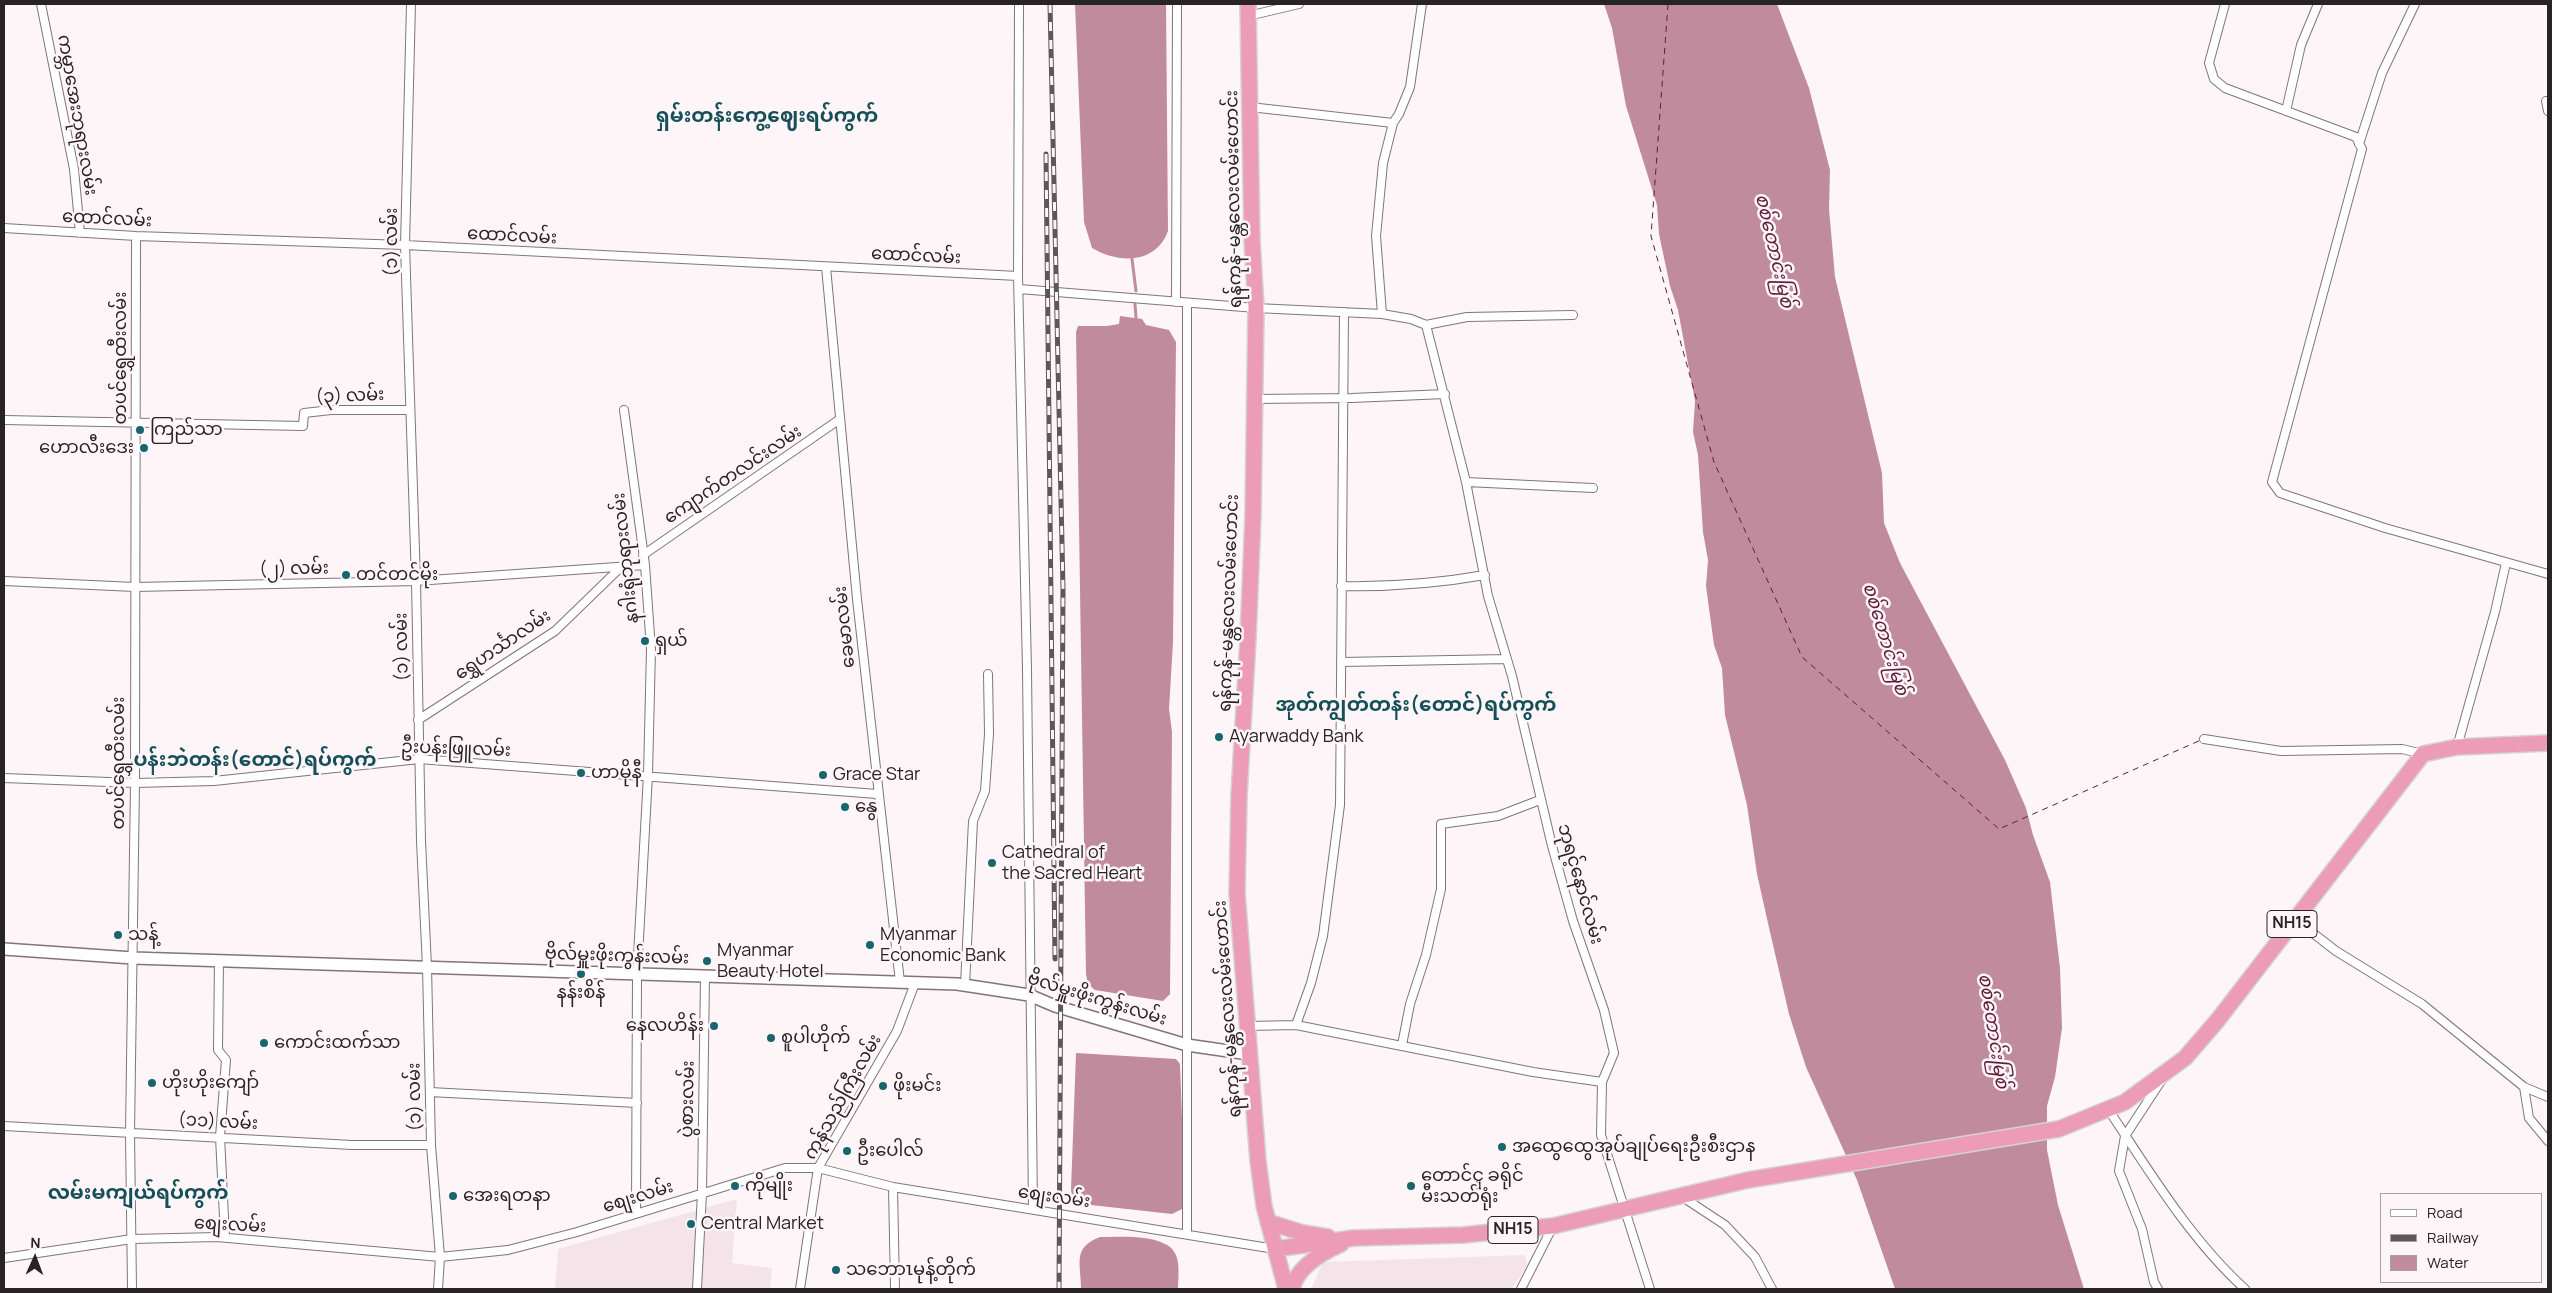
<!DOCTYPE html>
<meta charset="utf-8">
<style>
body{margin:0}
#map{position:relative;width:2552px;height:1293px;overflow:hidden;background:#fef5f8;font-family:Manrope,sans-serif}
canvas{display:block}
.frame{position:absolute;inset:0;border:5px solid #282324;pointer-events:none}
.legend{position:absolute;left:2380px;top:1193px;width:162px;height:90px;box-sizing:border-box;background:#fef5f8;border:1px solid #a8a1a3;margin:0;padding:6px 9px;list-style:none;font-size:15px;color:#282324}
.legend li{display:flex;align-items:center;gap:10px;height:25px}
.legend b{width:25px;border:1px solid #a8a1a3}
.north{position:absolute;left:10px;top:1233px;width:50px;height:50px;-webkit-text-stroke:4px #fef5f8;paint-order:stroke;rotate:2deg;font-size:14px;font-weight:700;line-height:20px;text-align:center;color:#282324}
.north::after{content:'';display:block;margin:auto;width:18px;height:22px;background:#282324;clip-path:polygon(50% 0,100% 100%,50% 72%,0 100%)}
</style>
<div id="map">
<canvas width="2552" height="1293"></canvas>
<div class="frame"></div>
<ul class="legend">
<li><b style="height:6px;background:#fff"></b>Road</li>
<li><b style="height:6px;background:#5d5758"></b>Railway</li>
<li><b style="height:14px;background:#c08c9d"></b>Water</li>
</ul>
<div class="north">N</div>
</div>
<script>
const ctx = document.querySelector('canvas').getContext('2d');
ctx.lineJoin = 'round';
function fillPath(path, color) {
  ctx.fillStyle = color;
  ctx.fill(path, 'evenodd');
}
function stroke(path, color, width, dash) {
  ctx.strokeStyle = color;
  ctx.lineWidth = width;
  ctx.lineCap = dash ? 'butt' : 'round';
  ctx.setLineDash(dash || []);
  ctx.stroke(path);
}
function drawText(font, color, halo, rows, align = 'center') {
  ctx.font = font + ' Manrope,"Noto Sans Myanmar",sans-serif';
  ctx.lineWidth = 5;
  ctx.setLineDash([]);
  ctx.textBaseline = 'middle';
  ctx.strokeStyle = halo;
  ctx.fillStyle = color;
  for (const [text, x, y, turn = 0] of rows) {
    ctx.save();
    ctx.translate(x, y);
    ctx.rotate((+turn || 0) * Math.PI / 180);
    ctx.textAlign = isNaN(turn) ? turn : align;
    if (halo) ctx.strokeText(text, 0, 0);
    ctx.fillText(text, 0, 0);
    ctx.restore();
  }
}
const built = new Path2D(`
 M 737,1199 L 732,1263 L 772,1268 L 770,1289 L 555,1289 L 558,1249 Z
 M 1525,1255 L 1527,1266 L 1512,1289 L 1311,1289 L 1323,1262 Z`);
const water = new Path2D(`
 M 1075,4 L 1166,4 L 1168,231 C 1156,264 1119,264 1092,248 L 1084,222 Z
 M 1604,4 L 1777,4 L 1809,88 L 1830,170 L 1829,209 L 1835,277 L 1882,473 L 1884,523 L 1900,563 L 2005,760 L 2026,808 L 2033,835 L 2050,882 L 2060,968 L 2062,1028 L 2055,1077 L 2047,1106 L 2047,1150 L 2058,1205 L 2084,1289 L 1895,1289 L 1857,1180 L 1806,1067 L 1789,1014 L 1770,932 L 1757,874 L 1747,805 L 1725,715 L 1722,668 L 1714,645 L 1706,586 L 1708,560 L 1703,532 L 1698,455 L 1693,432 L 1695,401 L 1678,310 L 1670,286 L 1659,234 L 1657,205 L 1626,106 L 1612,28 Z
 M 1120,316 L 1142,319 L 1146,325 L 1169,330 L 1176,342 L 1173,642 L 1169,709 L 1172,732 L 1170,994 L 1163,1001 L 1095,990 L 1088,984 L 1086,974 L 1076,332 L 1078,326 L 1107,326 L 1119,324 Z
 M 1076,1053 L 1176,1059 L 1180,1064 L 1185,1199 L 1182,1209 L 1172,1214 L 1082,1204 L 1073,1201 L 1071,1190 Z
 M 1100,1237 C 1120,1237 1167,1233 1176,1255 C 1180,1265 1178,1278 1178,1289 L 1081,1289 C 1081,1262 1072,1248 1100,1237 Z`);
const stream = new Path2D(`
 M 1132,259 L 1136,291
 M 1135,304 L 1136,318`);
const ferry = new Path2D(`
 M 1668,4 L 1651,236 L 1714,462 L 1802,657 L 1999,829 L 2201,740`);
const street = new Path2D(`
 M 41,4 L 74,169 L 80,233
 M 411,4 L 405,245 L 416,581 L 421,841 L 427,967 L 431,1145 L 440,1257 L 438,1289
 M 1019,4 L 1018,276 L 1027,669 L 1033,1209
 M 2225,4 L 2209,63 L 2214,79 L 2225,88 L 2356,137 L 2362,149 L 2272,482 L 2280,493 L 2385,528 L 2548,574
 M 1248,16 L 1299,4
 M 2548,101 L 2546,101 L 2548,111
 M 1250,107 L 1393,123
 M 2286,111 L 2301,45 L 2318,4
 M 2359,144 L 2382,73 L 2415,4
 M 4,228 L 136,236 L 405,245 L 1018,276
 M 826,267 L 857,599 L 900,982
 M 1019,289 L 1256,308 L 1382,314 L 1411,319 L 1426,325 L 1467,317 L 1573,315
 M 1176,302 L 1177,4
 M 1382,314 L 1376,236 L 1383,163 L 1393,123 L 1399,114 L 1410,87 L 1422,4
 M 1426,325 L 1466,482 L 1488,596 L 1512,676 L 1552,846 L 1573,921 L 1604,1010 L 1614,1053 L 1602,1082 L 1601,1135 L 1650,1289
 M 1254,399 L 1352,398 L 1445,394
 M 624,410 L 645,565 L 651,649 L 648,775 L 637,974 L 636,1213
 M 4,420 L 303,426 L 304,413 L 331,410 L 410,410
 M 1466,482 L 1593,488
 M 643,555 L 840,419
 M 4,581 L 135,587 L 416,581 L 645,565
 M 1341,586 C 1392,587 1434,584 1485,575
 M 1341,662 L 1507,659
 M 418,720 L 555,631 L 621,567
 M 2204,739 L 2281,751 L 2402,749 L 2423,754
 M 2457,747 L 2495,612 L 2506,563
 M 4,778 L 135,783 L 214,781 L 419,759 L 877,794
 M 2296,920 L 2336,951 L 2422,1004 L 2524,1087 L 2548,1097
 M 219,960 L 218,1050 L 226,1060 L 220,1137 L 225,1237
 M 965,985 L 973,821 L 985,791 L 989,734 L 988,674
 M 1296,1025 L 1311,983 L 1323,936 L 1340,805 L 1344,312
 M 1247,1026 L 1296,1025 L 1533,1072 L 1602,1082
 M 1402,1045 L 1410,1004 L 1426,955 L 1441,889 L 1441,824 L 1498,816 L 1540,800
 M 2524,1087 L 2529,1118 L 2548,1141
 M 430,1092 L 637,1103
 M 2108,1109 C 2149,1171 2190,1239 2245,1289
 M 4,1126 L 352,1145 L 431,1145
 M 893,1187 L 895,1289
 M 1681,1196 L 1725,1225 L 1755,1257 L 1772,1289
 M 1187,1234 L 1187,303
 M 4,1258 L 132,1239 L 217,1237 L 440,1257 L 508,1250 L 577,1232 L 785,1168 L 818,1168 L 893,1187 L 1275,1249
 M 132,1289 L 130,1133 L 135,783 L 136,236
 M 697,1289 L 702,1193 L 705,976
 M 800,1289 L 818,1168 L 897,1031 L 915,983
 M 1521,1289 L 1553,1226
 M 2158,1289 L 2154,1282 L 2142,1229 L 2119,1171 L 2125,1136 L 2161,1081`);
const secondary = new Path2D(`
 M 4,949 L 133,958 L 957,984 L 1029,995 L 1055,1006 L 1187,1045 L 1249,1054`);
const highway = new Path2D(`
 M 1248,4 L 1252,240 L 1256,308 L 1253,515 L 1248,639 L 1239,795 L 1237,893 L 1258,1161 L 1264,1206 L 1286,1289
 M 1268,1222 L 1303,1233 L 1328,1237
 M 1275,1249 L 1354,1238 L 1463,1235 L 1553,1226 L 1748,1180 L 2059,1129 L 2125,1102 L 2185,1058 L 2217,1021 L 2423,754 L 2457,747 L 2548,743
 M 1292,1289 C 1297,1267 1321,1253 1341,1244`);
const rail = new Path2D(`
 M 1050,4 L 1063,589 L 1059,1289
 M 1046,154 L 1055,959`);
const markers = [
 [140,430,5,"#18656e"],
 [144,448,5,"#18656e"],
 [346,575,5,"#18656e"],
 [645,641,5,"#18656e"],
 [1219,737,5,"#18656e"],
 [581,773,5,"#18656e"],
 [823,775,5,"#18656e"],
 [845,807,5,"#18656e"],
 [992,863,5,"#18656e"],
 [118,935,5,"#18656e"],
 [870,945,5,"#18656e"],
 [707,961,5,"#18656e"],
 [581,974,5,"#18656e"],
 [714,1026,5,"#18656e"],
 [771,1038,5,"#18656e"],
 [264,1043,5,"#18656e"],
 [152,1083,5,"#18656e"],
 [883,1086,5,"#18656e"],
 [1502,1147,5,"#18656e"],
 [847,1151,5,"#18656e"],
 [735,1186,5,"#18656e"],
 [1411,1186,5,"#18656e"],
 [453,1196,5,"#18656e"],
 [691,1224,5,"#18656e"],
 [836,1270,5,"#18656e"]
];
const shields = [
 [2292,924,50],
 [1513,1230,50]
];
const shieldNames = [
 ["NH15",2292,924],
 ["NH15",1513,1230]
];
const streetNames = [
 ["ကမ္ဘာအေးဘုရားလမ်း",77,115,80],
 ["ရန်ကုန်-မန္တလေးလမ်းဟောင်း",1234,199,-91],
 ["ထောင်လမ်း",107,219,3],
 ["ထောင်လမ်း",512,236,3],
 ["(၁) လမ်း",392,242,-90],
 ["ထောင်လမ်း",916,256,3],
 ["တပင်ရွှေထီးလမ်း",121,358,-90],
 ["(၃) လမ်း",350,396,-2],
 ["ကျောက်တလင်းလမ်း",733,475,-34],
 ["နဂါးရုံဘုရားလမ်း",626,558,-96],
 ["(၂) လမ်း",294,569,-1],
 ["ရန်ကုန်-မန္တလေးလမ်းဟောင်း",1229,603,-88],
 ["ခေမာလမ်း",845,627,-96],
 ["ရွှေဟင်္သာလမ်း",503,645,-34],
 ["(၁) လမ်း",402,647,-91],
 ["ဦးပန်းဖြူလမ်း",456,749,2],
 ["တပင်ရွှေထီးလမ်း",119,763,-90],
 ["ဘုရင့်နောင်လမ်း",1580,884,74],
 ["ဗိုလ်မှူးဖိုးကွန်းလမ်း",617,956,2],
 ["ဗိုလ်မှူးဖိုးကွန်းလမ်း",1097,999,17],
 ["ရန်ကုန်-မန္တလေးလမ်းဟောင်း",1228,1009,-94],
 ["(၁) လမ်း",415,1097,-91],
 ["ကုန်သည်ကြီးလမ်း",843,1097,-61],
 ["ပွဲစားလမ်း",688,1099,-89],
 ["(၁၁) လမ်း",218,1122,3],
 ["စျေးလမ်း",638,1197,-17],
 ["စျေးလမ်း",1054,1197,8],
 ["စျေးလမ်း",230,1225,3]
];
const poiNames = [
 ["ကြည်သာ",150,430],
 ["ဟောလီးဒေး",134,448,"right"],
 ["တင်တင်မိုး",356,575],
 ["ရှယ်",655,641],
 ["Ayarwaddy Bank",1229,737],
 ["ဟာမိုနီ",591,773],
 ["Grace Star",833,775],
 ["နွေ",855,807],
 ["Cathedral of",1002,853],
 ["the Sacred Heart",1002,874],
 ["သန့်",128,935],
 ["Myanmar",880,935],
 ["Economic Bank",880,956],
 ["Myanmar",717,951],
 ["Beauty Hotel",717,972],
 ["နန်းစိန်",581,993,"center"],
 ["နေလဟိန်း",704,1026,"right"],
 ["စူပါဟိုက်",781,1038],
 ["ကောင်းထက်သာ",274,1043],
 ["ဟိုးဟိုးကျော်",162,1083],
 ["ဖိုးမင်း",893,1086],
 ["အထွေထွေအုပ်ချုပ်ရေးဦးစီးဌာန",1512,1147],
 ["ဦးပေါလ်",857,1151],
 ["တောင်ငူ ခရိုင်",1421,1176],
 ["မီးသတ်ရုံး",1421,1197],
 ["ကိုမျိုး",745,1186],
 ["အေးရတနာ",463,1196],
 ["Central Market",701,1224],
 ["သဘောၤမုန့်တိုက်",846,1270]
];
const waterNames = [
 ["စစ်တောင်းမြစ်",1774,251,77],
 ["စစ်တောင်းမြစ်",1885,639,73],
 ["စစ်တောင်းမြစ်",1993,1031,81]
];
const quarterNames = [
 ["ရှမ်းတန်းကွေ့ဈေးရပ်ကွက်",767,116],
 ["အုတ်ကျွတ်တန်း(တောင်)ရပ်ကွက်",1416,705],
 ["ပန်းဘဲတန်း(တောင်)ရပ်ကွက်",255,760],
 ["လမ်းမကျယ်ရပ်ကွက်",138,1193]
];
fillPath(built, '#f4e4e9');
fillPath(water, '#c08c9d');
stroke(stream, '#c08c9d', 3);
stroke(ferry, '#5e1e39', 1, [6, 5]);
stroke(street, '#817579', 10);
stroke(secondary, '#817579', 14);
stroke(highway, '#d4d3d3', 18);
stroke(street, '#fff', 8);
stroke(secondary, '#fff', 11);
stroke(highway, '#ec9cb7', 15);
stroke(rail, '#5d5758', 5);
stroke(rail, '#fef5f8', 3, [9]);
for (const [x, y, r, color] of markers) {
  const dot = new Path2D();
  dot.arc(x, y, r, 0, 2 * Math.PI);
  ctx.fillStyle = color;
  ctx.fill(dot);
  stroke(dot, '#fef5f8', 2);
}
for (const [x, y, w] of shields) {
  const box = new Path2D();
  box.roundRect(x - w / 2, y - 13.5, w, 27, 4);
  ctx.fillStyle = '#fef5f8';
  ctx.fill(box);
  stroke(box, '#282324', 1);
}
drawText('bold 16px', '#282324', null, shieldNames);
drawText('18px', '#282324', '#fef5f8', streetNames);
drawText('18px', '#282324', '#fef5f8', poiNames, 'left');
drawText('italic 19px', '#5e1e39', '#fef5f8', waterNames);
drawText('bold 20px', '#155058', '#fef5f8', quarterNames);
</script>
